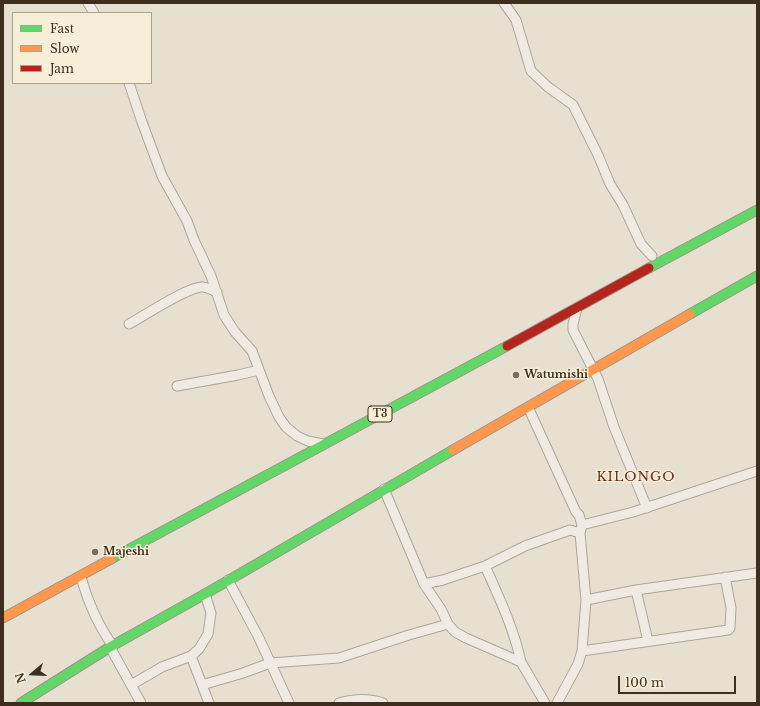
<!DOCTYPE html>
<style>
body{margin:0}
#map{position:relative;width:760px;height:706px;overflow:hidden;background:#e7e0d1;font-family:"Libre Baskerville",serif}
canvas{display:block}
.frame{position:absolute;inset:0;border:4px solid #3d2e20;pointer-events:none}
.legend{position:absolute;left:12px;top:12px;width:140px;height:72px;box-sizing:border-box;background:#f7eed8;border:1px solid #ada18e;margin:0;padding:5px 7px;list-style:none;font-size:12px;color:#3d2e20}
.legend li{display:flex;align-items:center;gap:8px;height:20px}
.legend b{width:20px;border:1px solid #ada18e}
.north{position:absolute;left:12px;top:654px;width:40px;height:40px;-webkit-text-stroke:3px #f7eed8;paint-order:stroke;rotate:251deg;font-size:11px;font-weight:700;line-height:16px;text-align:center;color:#3d2e20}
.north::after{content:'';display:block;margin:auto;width:14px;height:18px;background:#3d2e20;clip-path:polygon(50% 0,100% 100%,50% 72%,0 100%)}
.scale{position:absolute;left:618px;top:676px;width:118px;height:18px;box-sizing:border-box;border:2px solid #3d2e20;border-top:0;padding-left:5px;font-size:12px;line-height:14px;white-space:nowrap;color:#3d2e20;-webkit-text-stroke:3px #f7eed8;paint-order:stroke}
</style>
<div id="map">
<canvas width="760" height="706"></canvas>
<div class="frame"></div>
<ul class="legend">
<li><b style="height:5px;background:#63d668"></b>Fast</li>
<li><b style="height:5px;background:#ff974d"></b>Slow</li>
<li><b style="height:5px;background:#b3261e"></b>Jam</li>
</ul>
<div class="north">N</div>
<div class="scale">100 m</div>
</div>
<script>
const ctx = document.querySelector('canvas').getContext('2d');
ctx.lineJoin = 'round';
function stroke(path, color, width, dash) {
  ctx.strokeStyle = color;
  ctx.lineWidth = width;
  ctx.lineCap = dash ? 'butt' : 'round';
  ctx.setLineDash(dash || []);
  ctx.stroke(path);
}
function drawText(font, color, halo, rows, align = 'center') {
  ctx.font = font + ' "Libre Baskerville",serif';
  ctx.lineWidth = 3;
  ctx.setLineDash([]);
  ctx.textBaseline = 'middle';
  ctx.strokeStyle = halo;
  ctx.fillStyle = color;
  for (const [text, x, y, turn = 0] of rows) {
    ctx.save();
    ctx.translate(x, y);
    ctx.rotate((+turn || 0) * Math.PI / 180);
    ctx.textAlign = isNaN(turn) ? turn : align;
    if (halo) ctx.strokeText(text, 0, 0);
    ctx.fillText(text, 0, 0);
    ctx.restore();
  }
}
const street = new Path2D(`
 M 88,3 L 94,13
 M 504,3 L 516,20 L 531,71 L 548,87 L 573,105 L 598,155 L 610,184 L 623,205 L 641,244 L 652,256
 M 129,83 L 142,122 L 162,176 L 187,221 L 194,240 L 211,276 L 224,315 L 235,332 L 252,351 L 269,396 L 279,417 L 286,427 L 297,436 L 308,441 L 323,444
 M 577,308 L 573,324 L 573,330 L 598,379 L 614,427 L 647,508
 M 129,324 C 144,316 187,287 202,287 C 207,287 212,290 217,292
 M 177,386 L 238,375 L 259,370
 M 528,407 L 576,512 L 579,515 L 582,525 L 633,512 L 757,471
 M 384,489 L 424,584 L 441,609 L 448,624 L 455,632 L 466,638 L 521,662 L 545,703
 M 485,566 C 499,597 514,629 521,662
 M 81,577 C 88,602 97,624 113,646
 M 228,580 L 258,636 L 289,703
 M 424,584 L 443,580 L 485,566 L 525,546 L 570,530 L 580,533
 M 636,590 L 648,641
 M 586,600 L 636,590 L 757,573
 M 110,647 L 141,703
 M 582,651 L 728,630 L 730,628 L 731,608 L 725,577
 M 191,656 L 209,703
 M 131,685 L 162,667 L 191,656 L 199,649 L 208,634 L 211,613 L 205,594
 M 202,685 L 243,673 L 270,663 L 339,658 L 409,635 L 448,624
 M 339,703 C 353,699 369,698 383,703
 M 557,703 L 578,664 L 582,651 L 586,600 L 580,533 L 582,525`);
const fast = new Path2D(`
 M 649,268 L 757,210
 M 690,314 L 757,276
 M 111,559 L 507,346
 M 21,703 L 110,647 L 205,594 L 453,450`);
const slow = new Path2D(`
 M 453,450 L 690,314
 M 3,618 L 111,559`);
const jam = new Path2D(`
 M 507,346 L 649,268`);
const markers = [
 [516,375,4,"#786c5e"],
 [95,552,4,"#786c5e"]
];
const shields = [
 [380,414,24]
];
const shieldNames = [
 ["T3",380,414]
];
const poiNames = [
 ["Watumishi",524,375],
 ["Majeshi",103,552]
];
const quarterNames = [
 ["KILONGO",636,477]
];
stroke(street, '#ada599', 11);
stroke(fast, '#9c958a', 11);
stroke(slow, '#9c958a', 11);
stroke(jam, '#9c958a', 11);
stroke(street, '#efebe3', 9);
stroke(fast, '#63d668', 9);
stroke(slow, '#ff974d', 9);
stroke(jam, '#b3261e', 9);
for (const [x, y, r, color] of markers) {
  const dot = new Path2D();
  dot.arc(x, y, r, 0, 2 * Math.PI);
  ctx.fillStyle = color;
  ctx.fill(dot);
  stroke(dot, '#f7eed8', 1.5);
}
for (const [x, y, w] of shields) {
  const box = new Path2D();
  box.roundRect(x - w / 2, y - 8, w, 16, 3);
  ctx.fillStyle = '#f7eed8';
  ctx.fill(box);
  stroke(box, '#3d2e20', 1);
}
drawText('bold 10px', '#3d2e20', null, shieldNames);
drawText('bold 11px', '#3d2e20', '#f7eed8', poiNames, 'left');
ctx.letterSpacing = '1px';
drawText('13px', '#6b2e1e', '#f7eed8', quarterNames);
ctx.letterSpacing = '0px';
</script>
